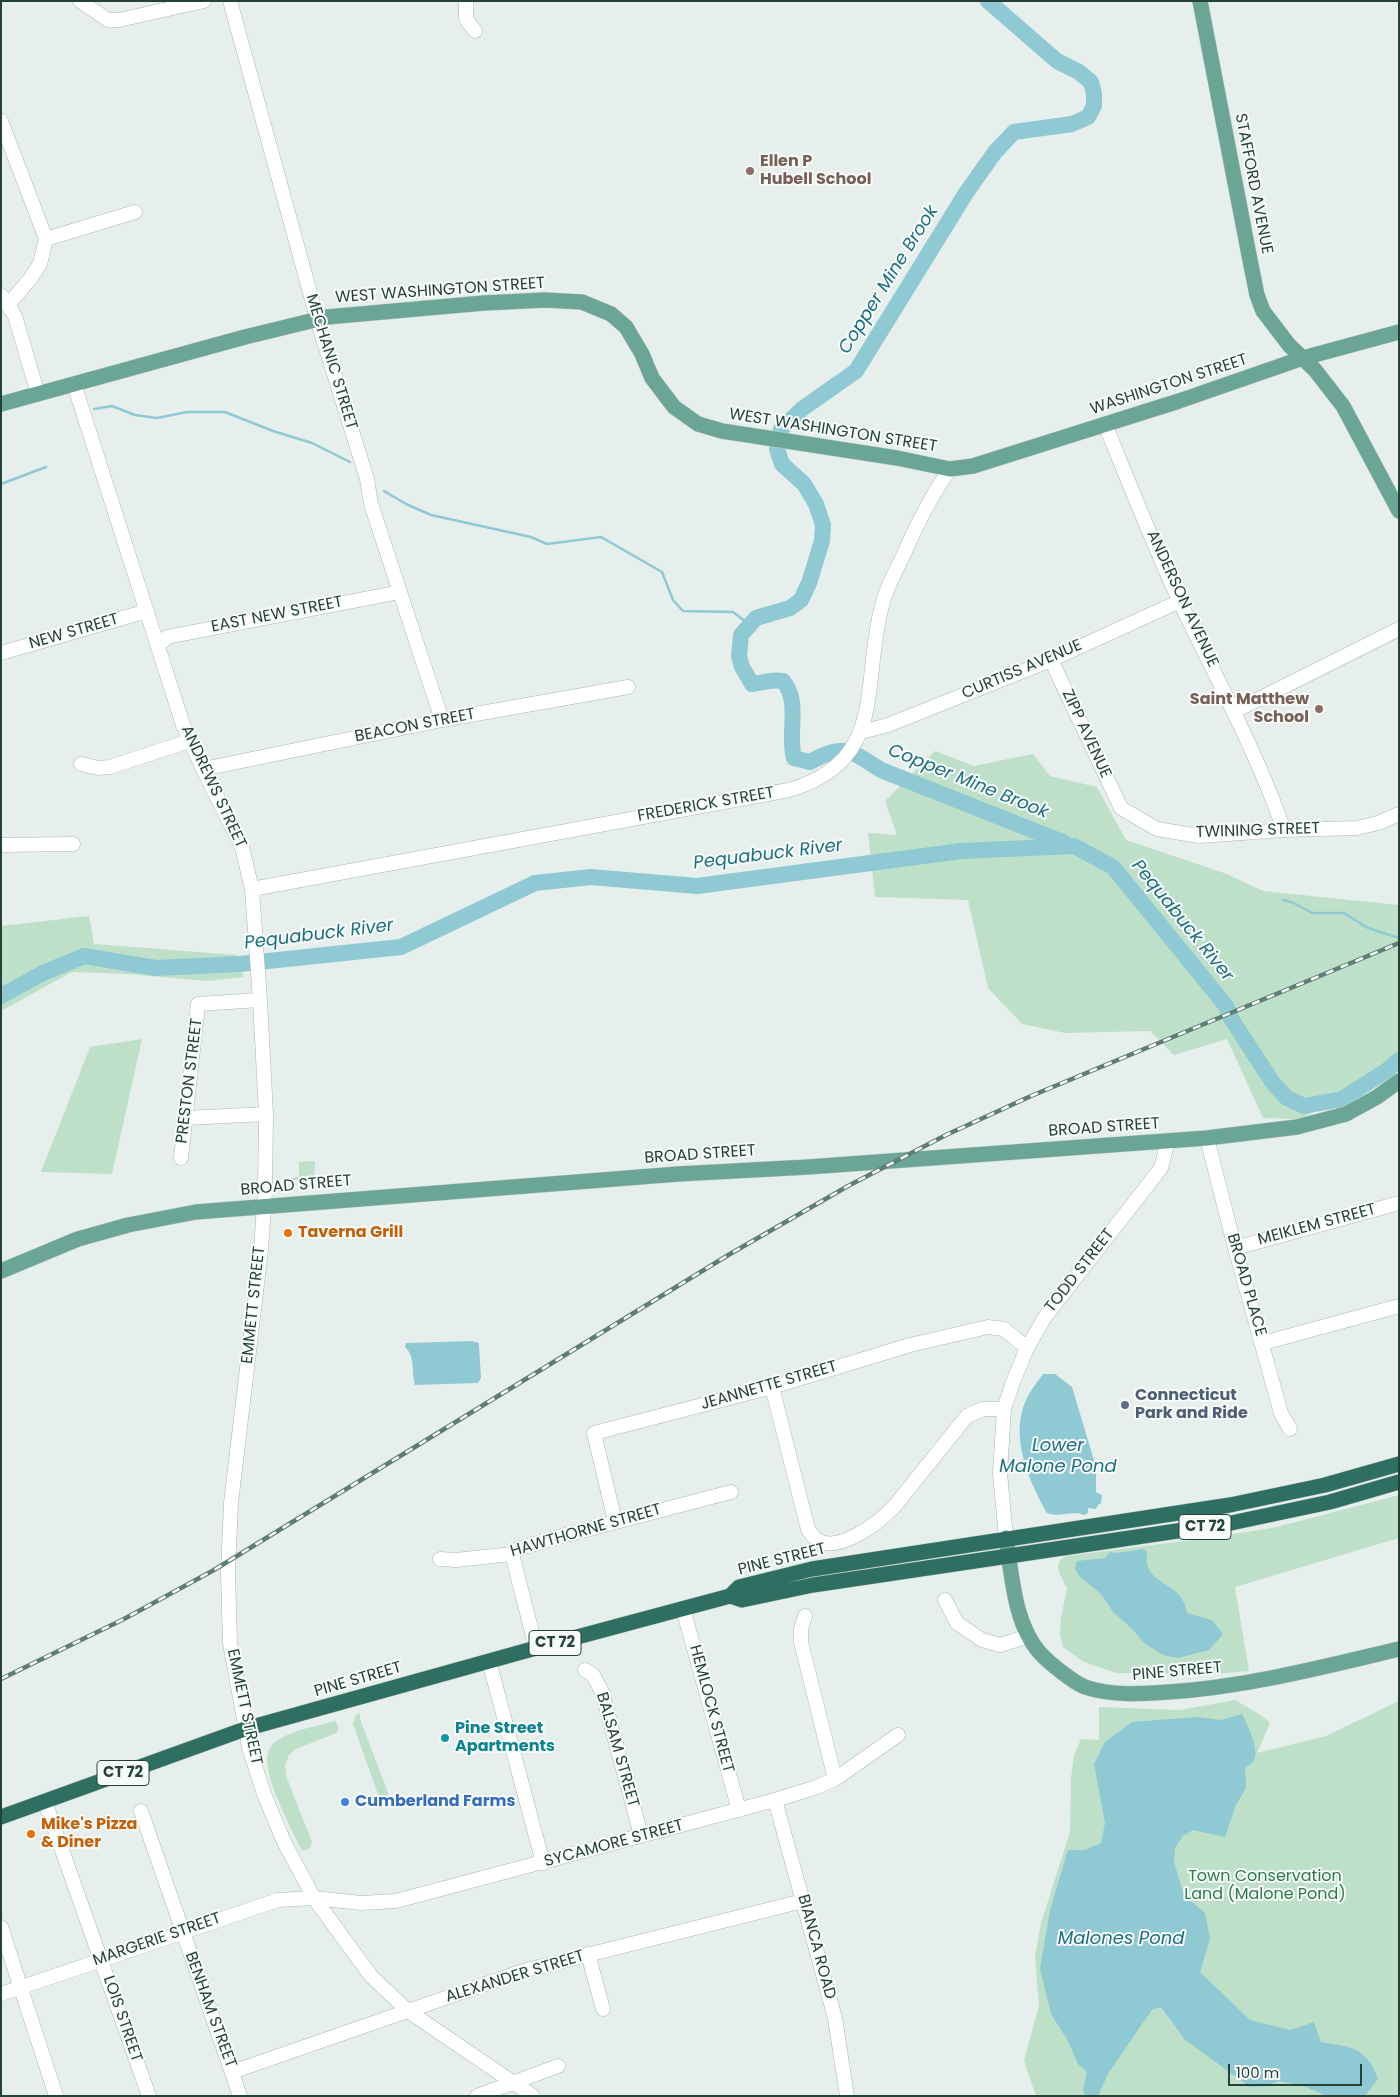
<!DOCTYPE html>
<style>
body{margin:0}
#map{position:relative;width:1400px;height:2097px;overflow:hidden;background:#e6efeb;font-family:Poppins,sans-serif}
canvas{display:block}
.frame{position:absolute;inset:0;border:2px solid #24423a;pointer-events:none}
.scale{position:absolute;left:1228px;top:2064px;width:134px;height:22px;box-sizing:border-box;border:2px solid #24423a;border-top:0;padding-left:6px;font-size:15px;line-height:18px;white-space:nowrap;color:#24423a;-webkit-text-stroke:4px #f7fbf9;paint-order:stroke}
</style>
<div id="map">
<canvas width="1400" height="2097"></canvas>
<div class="frame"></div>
<div class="scale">100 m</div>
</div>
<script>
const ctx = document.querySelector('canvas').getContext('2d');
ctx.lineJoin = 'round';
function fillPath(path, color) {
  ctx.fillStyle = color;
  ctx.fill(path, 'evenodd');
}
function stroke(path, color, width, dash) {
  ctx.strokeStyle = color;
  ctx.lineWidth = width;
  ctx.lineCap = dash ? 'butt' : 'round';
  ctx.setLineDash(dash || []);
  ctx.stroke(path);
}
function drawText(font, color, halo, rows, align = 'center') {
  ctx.font = font + ' Poppins,sans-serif';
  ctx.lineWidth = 4;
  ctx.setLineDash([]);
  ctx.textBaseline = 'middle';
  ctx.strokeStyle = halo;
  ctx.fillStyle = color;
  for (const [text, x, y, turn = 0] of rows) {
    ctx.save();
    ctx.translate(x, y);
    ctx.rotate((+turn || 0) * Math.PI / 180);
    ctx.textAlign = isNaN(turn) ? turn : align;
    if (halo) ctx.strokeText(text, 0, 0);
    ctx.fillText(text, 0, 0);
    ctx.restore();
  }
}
const green = new Path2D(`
 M 935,751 L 974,766 L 1033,754 L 1050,776 L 1097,787 L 1126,840 L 1227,874 L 1263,891 L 1399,905 L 1399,1069 L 1300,1119 L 1263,1118 L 1227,1039 L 1174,1055 L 1150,1031 L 1065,1033 L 1022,1024 L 988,988 L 968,900 L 875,897 L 868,833 L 897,835 L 885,801 Z
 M 89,916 L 94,944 L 237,955 L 244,977 L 207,981 L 127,974 L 72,972 L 1,1011 L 1,926 Z
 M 142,1039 L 112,1174 L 41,1172 L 90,1047 Z
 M 315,1161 L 314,1179 L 292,1181 L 289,1178 L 299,1177 L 299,1162 Z
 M 1399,1495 L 1399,1538 L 1235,1587 L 1249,1671 L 1215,1674 L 1116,1673 L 1084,1662 L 1063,1647 L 1060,1634 L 1061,1618 L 1067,1588 L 1059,1573 L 1058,1565 L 1060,1560 L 1066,1556 L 1215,1537 L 1277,1527 Z
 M 1236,1700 C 1247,1708 1261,1713 1270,1723 L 1257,1753 L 1326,1736 L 1399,1701 L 1399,2096 L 1329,2096 L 1313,2090 L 1326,2096 L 1036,2096 L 1024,2061 L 1039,2005 L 1035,1957 L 1041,1923 L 1070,1832 L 1071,1778 L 1074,1755 L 1081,1739 L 1099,1740 L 1099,1707 L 1179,1710 ZM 1176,2005 L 1296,2084 L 1279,2080 L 1267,2086 L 1184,2039 L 1170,2020 Z
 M 360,1713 L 360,1719 L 392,1803 L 380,1800 L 353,1724 L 356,1715 Z
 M 335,1721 L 339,1728 L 336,1733 L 296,1749 L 289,1755 L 285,1765 L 286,1776 L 312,1842 L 310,1848 L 302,1851 C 291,1828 266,1782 267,1757 C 268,1751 271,1745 276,1741 C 292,1730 317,1726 335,1721 Z`);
const water = new Path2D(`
 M 472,1341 L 479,1343 L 479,1346 L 481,1378 L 478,1383 L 415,1385 C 411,1372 416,1357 405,1347 L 406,1343 Z
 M 1043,1374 L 1055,1374 L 1072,1387 L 1096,1467 L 1096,1492 L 1102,1495 L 1101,1503 L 1098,1505 L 1096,1509 L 1088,1508 L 1088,1513 L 1084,1515 C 1072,1510 1060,1518 1047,1513 C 1030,1483 1012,1443 1023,1408 C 1027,1395 1035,1385 1043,1374 Z
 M 1143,1549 L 1147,1552 C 1147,1556 1146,1561 1147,1564 C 1152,1586 1183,1583 1187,1613 L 1212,1620 L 1223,1634 L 1209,1650 L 1178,1658 L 1163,1655 L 1144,1643 L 1132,1629 L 1113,1612 L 1101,1594 L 1080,1577 L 1075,1569 L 1077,1561 L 1105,1558 L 1110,1552 L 1118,1553 Z
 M 1242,1714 C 1247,1723 1260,1751 1254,1760 C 1252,1763 1248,1766 1245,1768 L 1246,1788 L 1236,1805 L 1225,1837 L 1193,1830 L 1183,1836 L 1175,1848 L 1174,1862 L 1184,1895 L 1205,1913 L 1210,1939 L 1200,1972 L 1250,2020 L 1290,2030 L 1314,2022 L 1321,2042 C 1352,2047 1366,2047 1378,2079 L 1365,2096 L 1326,2096 L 1306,2087 L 1279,2081 L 1267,2086 L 1250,2087 L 1184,2039 L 1161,2007 L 1153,2009 L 1142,2024 L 1108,2074 L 1098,2096 L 1085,2096 L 1083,2090 L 1087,2072 L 1078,2064 L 1068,2041 L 1051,2014 L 1040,1969 L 1050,1910 L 1068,1850 L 1085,1850 L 1101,1843 L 1105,1823 L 1094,1764 L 1105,1742 L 1132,1722 L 1197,1717 L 1221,1720 Z`);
const stream = new Path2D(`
 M 94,409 L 112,406 L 135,415 L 157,418 L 187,412 L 225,412 L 273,431 L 312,443 L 350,462
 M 1,484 L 46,467
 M 384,491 L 406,504 L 431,515 L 531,537 L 547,544 L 601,537 L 662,572 L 673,600 L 683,611 L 733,612 L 750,625
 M 1283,900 L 1294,903 L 1312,913 L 1344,913 L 1368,928 L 1399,938`);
const river = new Path2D(`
 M 988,1 L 1057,61 L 1079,72 L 1091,82 L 1094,94 L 1094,106 L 1088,117 L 1072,124 L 1014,132 L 995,152 L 966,193 L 856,371 L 802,409 L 781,429 L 777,449 L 782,464 L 804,484 L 816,504 L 823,525 L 822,541 L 809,583 L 801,600 L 790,608 L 756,618 L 741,635 L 739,656 L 742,667 L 752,684 C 765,683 769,679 783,681 C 801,702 787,733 794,758 L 810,762 C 845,743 849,750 881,770 L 1065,843
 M 1,996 L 43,973 L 84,956 L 156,968 L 240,964 L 401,947 L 535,883 L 591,877 L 697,886 L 961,851 L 1074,846 L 1113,867 L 1226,1006 L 1232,1020 L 1273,1083 L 1287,1098 L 1304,1106 L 1342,1099 L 1386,1071 L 1399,1060`);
const minor = new Path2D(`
 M 80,1 L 108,20 L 119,20 L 204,1
 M 230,1 L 320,329 L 367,479 L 371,504 L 442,720
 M 466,1 L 466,19 L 475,31
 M 1,121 L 46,239 L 40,264 L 30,279 L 8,305
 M 46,239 L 135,212
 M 1,295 L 15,316 L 38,394
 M 74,384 L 183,725 L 203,769 L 242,847 L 252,889 L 260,1000 L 266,1114 L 265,1191 L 261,1250 L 231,1503 L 228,1572 L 230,1643 L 249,1747 L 264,1794 L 284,1842 L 314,1898 L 371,1976 L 408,2011 L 533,2096
 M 1105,424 C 1129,483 1153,544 1180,602 C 1216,678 1256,750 1284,830
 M 158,646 L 167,637 L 400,592
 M 1,653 L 147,611
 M 1051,660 L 1121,808 L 1157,829 L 1199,836 L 1284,830 L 1357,828 L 1378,823 L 1399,814
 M 1235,711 L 1399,629
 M 861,732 L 888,725 L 1051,660 L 1180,601
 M 81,764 L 98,768 L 110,767 L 189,741
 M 203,769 L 442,720 L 628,687
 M 1,845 L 73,844
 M 252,889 L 789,790 C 890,761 860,681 883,602 C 887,586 896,571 903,556 C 916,526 931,496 950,469
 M 186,1118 L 266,1114
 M 1207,1138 L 1235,1248 L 1281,1413 L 1290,1429
 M 181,1158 L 198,1004 L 260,1000
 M 1235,1248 L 1399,1203
 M 1263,1343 L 1399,1306
 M 772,1387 L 808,1529 C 810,1532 813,1537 816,1539 C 837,1555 878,1523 893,1508 L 967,1416 L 983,1409 L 1004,1409
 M 615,1521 L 594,1433 L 772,1387 L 910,1345 L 988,1327 L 1004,1329 L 1027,1348
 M 1006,1538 L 1000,1473 L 1004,1409 L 1013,1382 L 1027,1348 L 1045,1317 L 1161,1168 L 1168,1141
 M 512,1554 L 536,1648
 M 440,1559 L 456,1560 L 512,1554 L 518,1549 L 562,1536 L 731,1492
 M 945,1600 L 957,1623 L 982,1640 L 1000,1645 L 1029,1636
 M 683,1609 L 739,1810
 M 805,1616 L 801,1629 L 801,1642 L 835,1779
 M 489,1661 L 543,1863
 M 585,1670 L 593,1675 L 602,1692 L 641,1835
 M 775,1800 L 835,2018 L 847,2096
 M 45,1802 L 149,2096
 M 141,1811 L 240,2096
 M 1,1927 L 56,2096
 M 588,1954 L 603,2009
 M 1,1994 L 278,1900 L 314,1898 L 361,1903 L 396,1901 L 775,1800 L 817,1787 L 835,1779 L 898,1735
 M 232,2072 L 523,1971 L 803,1901
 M 477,2096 L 558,2066`);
const major = new Path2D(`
 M 1200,1 L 1249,255 L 1257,295 L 1263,311 L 1289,345 L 1315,370 L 1343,406 L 1399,511
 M 1,404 L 245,337 L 327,317 L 484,303 L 545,300 L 582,302 L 611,314 L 626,327 L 642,354 L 652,378 L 674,407 L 698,424 L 722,431 L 897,458 L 950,469 L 973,466 L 1179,401 L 1303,358 L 1399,332
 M 1,1271 L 78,1239 L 128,1225 L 196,1212 L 678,1174 L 808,1167 L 1207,1138 L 1297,1127 L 1346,1114 L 1377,1097 L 1399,1081
 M 1006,1538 C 1012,1575 1014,1624 1040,1653 C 1048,1662 1074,1683 1085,1687 C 1112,1696 1141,1694 1168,1692 C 1246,1687 1323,1667 1399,1649`);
const highway = new Path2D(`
 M 730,1596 L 739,1587 L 812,1569 L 1230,1505 L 1325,1485 L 1399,1464
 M 1,1817 L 245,1729 L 536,1648 L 730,1596 L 742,1600 L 813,1585 L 1231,1523 L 1330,1502 L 1399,1482`);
const rail = new Path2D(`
 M 1,1679 L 124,1619 L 214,1570 L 730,1254 L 848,1186 L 946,1135 L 1031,1096 L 1399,943`);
const markers = [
 [750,171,5,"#8d6e63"],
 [1319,709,5,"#8d6e63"],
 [288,1233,5,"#e8710a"],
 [1125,1405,5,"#5c6f8a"],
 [445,1738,5,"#0f9aa8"],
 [345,1802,5,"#3f7fe0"],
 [31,1834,5,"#e8710a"]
];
const shields = [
 [1205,1527,52],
 [555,1643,52],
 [123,1773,52]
];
const shieldNames = [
 ["CT 72",1205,1527],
 ["CT 72",555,1643],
 ["CT 72",123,1773]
];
const educationNames = [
 ["Ellen P",760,162],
 ["Hubell School",760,180],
 ["Saint Matthew",1309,700,"right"],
 ["School",1309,718,"right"]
];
const streetNames = [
 ["STAFFORD AVENUE",1253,184,79],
 ["WEST WASHINGTON STREET",440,291,-4],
 ["MECHANIC STREET",331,362,73],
 ["WASHINGTON STREET",1169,385,-18],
 ["WEST WASHINGTON STREET",833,431,9],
 ["ANDERSON AVENUE",1182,599,65],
 ["EAST NEW STREET",277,615,-11],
 ["NEW STREET",74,632,-16],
 ["CURTISS AVENUE",1022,670,-23],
 ["BEACON STREET",415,726,-11],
 ["ZIPP AVENUE",1086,734,65],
 ["ANDREWS STREET",213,787,65],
 ["FREDERICK STREET",706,805,-10],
 ["TWINING STREET",1258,831,-2],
 ["PRESTON STREET",190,1081,-83],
 ["BROAD STREET",1104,1128,-4],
 ["BROAD STREET",700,1155,-4],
 ["BROAD STREET",296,1186,-5],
 ["MEIKLEM STREET",1317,1225,-15],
 ["TODD STREET",1080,1271,-52],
 ["BROAD PLACE",1246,1285,74],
 ["EMMETT STREET",254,1305,-84],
 ["JEANNETTE STREET",769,1386,-16],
 ["HAWTHORNE STREET",586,1531,-16],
 ["PINE STREET",782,1560,-14],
 ["PINE STREET",1177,1672,-5],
 ["PINE STREET",358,1680,-16],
 ["EMMETT STREET",244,1707,78],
 ["HEMLOCK STREET",711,1709,75],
 ["BALSAM STREET",617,1750,74],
 ["SYCAMORE STREET",614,1844,-15],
 ["MARGERIE STREET",157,1940,-19],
 ["BIANCA ROAD",816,1947,75],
 ["ALEXANDER STREET",515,1977,-17],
 ["BENHAM STREET",210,2010,70],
 ["LOIS STREET",122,2019,71]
];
const foodNames = [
 ["Taverna Grill",298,1233],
 ["Mike's Pizza",41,1825],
 ["& Diner",41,1843]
];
const serviceNames = [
 ["Connecticut",1135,1396],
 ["Park and Ride",1135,1414]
];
const cultureNames = [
 ["Pine Street",455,1729],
 ["Apartments",455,1747]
];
const shopNames = [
 ["Cumberland Farms",355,1802]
];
const parkNames = [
 ["Town Conservation",1265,1877],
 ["Land (Malone Pond)",1265,1895]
];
const waterNames = [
 ["Copper Mine Brook",889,280,-58],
 ["Copper Mine Brook",968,782,22],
 ["Pequabuck River",768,855,-7],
 ["Pequabuck River",1182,921,51],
 ["Pequabuck River",319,935,-7],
 ["Lower",1058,1446],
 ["Malone Pond",1058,1467],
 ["Malones Pond",1121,1939]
];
fillPath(green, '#bfe0c8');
fillPath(water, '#8ec9d4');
stroke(stream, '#8ec9d4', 2.5);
stroke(river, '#8ec9d4', 16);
stroke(minor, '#a8b8b2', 15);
stroke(major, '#c2cac8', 16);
stroke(highway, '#c2cac8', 16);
stroke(minor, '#fff', 14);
stroke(major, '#6aa596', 15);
stroke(highway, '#2f6f62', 15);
stroke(rail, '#5f7d75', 4.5);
stroke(rail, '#f7fbf9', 2.5, [8]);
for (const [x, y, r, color] of markers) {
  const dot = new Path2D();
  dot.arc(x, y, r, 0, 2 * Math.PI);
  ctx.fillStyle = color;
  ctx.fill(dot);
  stroke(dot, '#f7fbf9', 2);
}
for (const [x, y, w] of shields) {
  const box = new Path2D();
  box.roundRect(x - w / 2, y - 12.5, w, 25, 4);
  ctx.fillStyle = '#f7fbf9';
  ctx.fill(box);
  stroke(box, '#24423a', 1);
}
drawText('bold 15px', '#24423a', null, shieldNames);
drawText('bold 16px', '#785e54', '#f7fbf9', educationNames, 'left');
drawText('16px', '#24423a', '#f7fbf9', streetNames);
drawText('bold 16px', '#c56008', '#f7fbf9', foodNames, 'left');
drawText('bold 16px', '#4e5e75', '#f7fbf9', serviceNames, 'left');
drawText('bold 16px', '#0d838f', '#f7fbf9', cultureNames, 'left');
drawText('bold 16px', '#366cbe', '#f7fbf9', shopNames, 'left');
drawText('16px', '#2d7a4b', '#f7fbf9', parkNames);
drawText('italic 18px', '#1c6f80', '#f7fbf9', waterNames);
</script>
